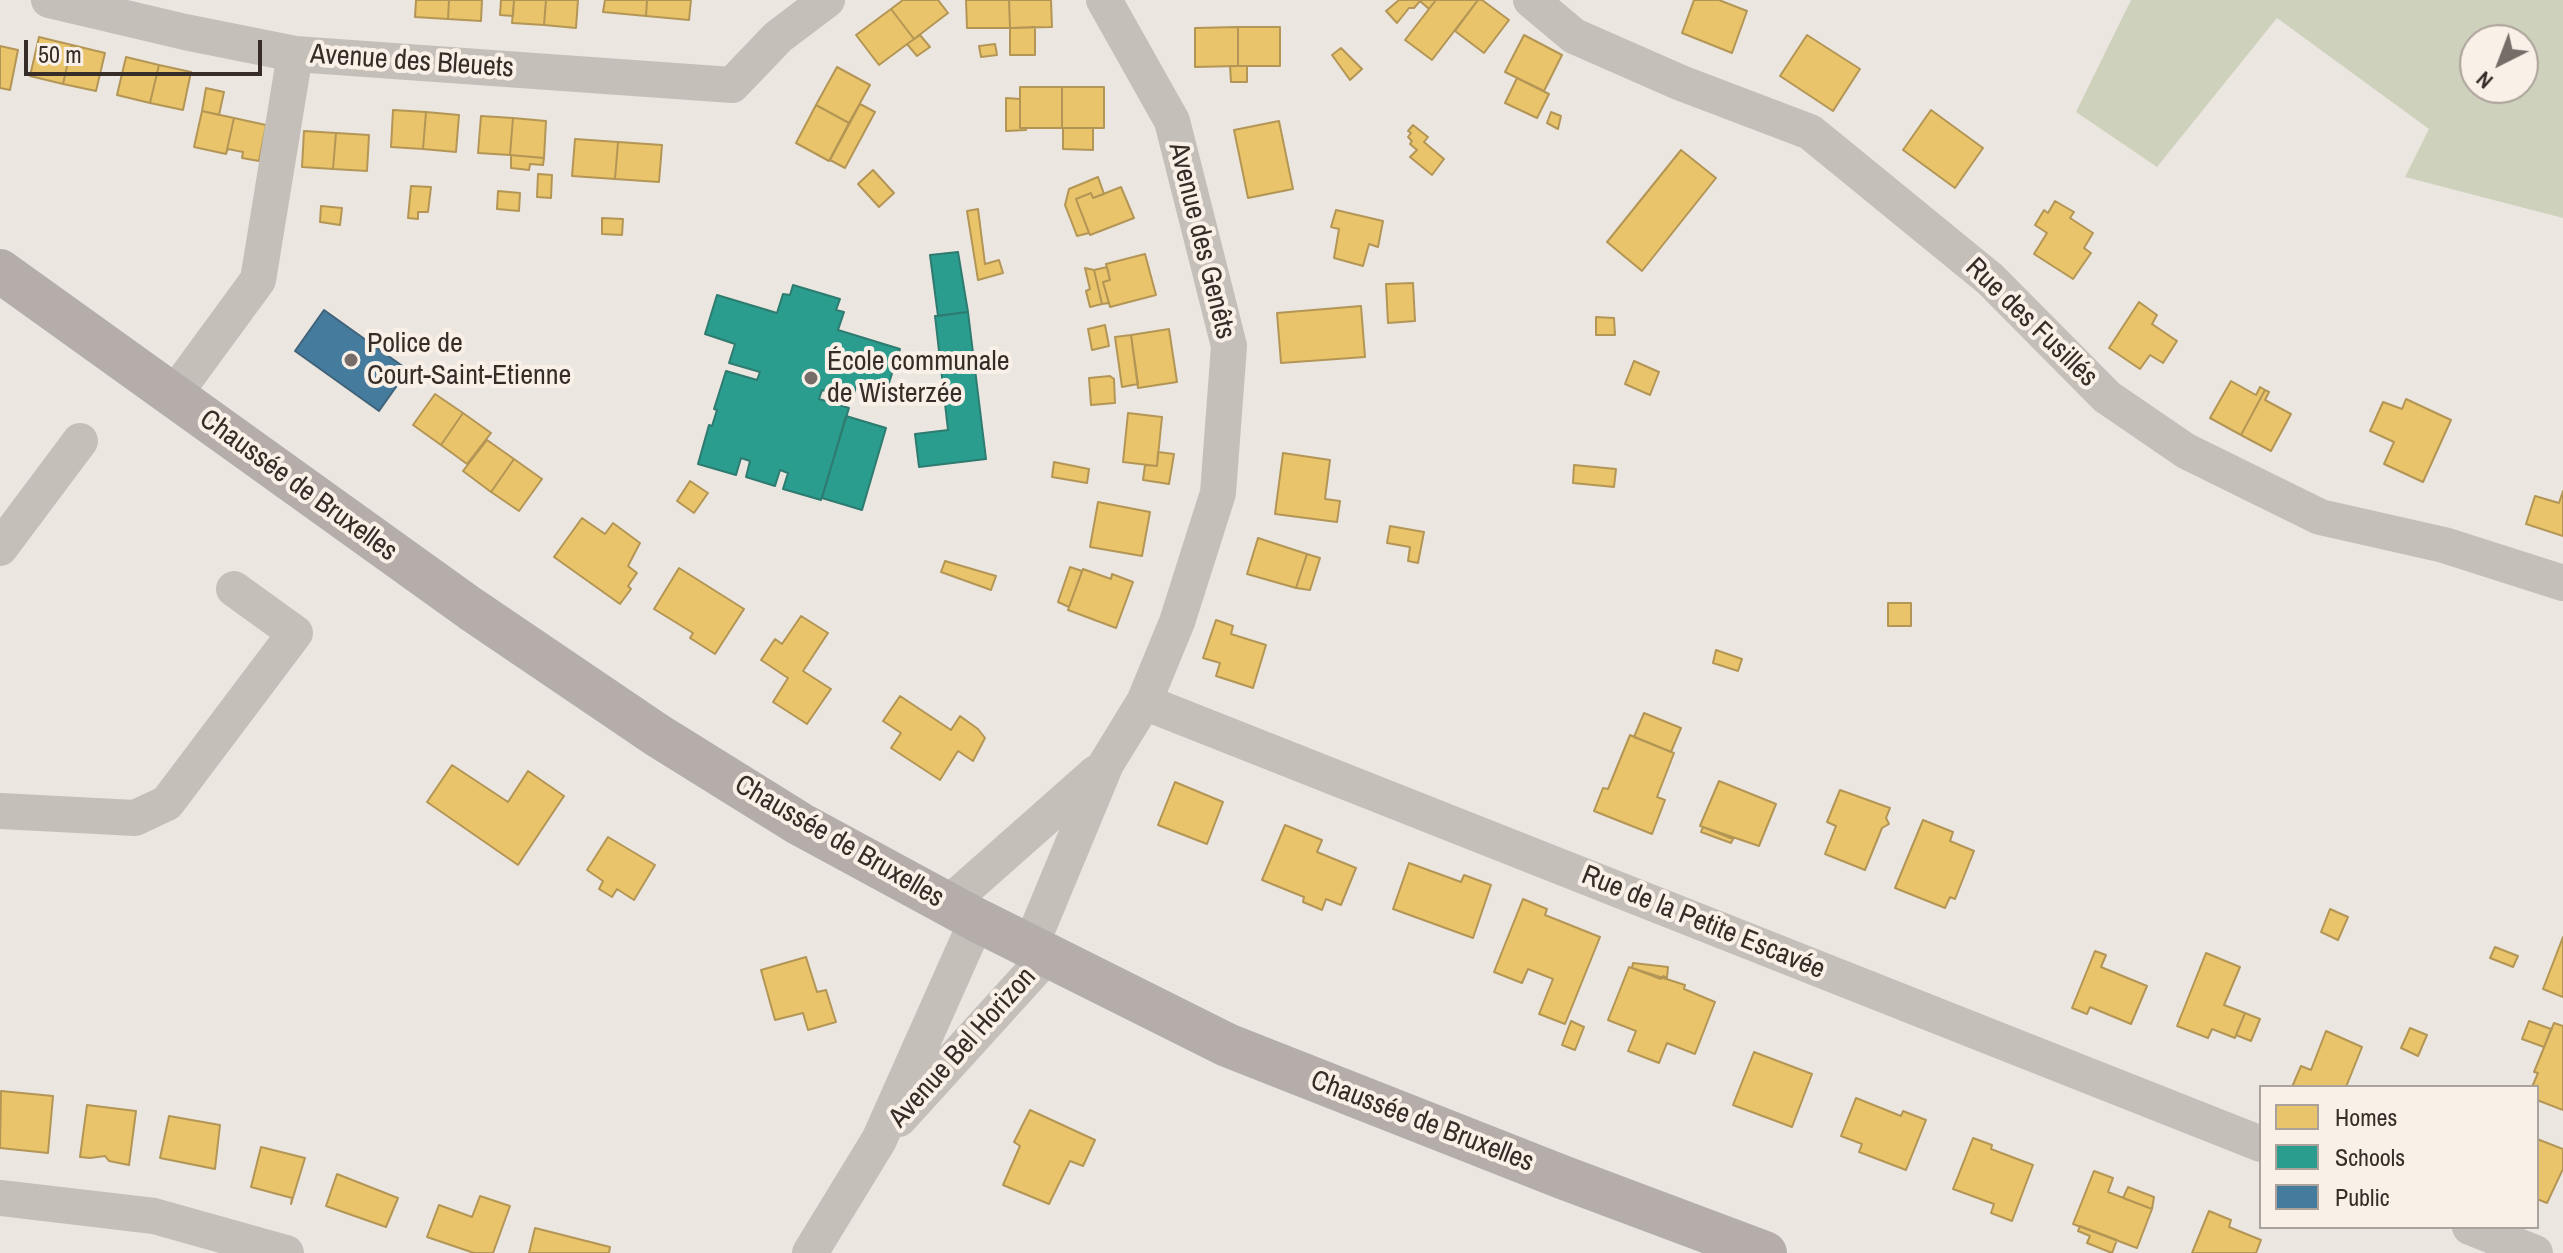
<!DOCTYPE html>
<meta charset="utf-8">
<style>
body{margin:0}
#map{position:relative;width:2563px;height:1253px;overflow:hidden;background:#ece6e1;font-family:"Archivo Narrow",sans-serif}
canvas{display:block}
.legend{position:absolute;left:2259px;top:1085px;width:280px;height:144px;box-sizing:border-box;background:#f9f0e8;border:2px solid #aba29b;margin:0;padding:10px 14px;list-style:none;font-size:24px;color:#362c28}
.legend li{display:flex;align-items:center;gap:16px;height:40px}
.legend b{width:40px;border:2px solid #aba29b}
.north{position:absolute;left:2459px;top:24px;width:80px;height:80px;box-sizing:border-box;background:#f9f0e8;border:2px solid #aba29b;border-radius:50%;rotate:222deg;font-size:22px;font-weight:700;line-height:32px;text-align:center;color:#362c28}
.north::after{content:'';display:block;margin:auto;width:28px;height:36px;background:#766d69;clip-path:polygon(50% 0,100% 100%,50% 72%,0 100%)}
.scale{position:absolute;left:24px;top:40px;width:238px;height:36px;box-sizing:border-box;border:4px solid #362c28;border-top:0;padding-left:10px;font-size:24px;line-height:28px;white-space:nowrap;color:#362c28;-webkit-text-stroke:6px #f9f0e8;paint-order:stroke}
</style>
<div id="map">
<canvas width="2563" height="1253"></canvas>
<ul class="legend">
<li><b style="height:22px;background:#e9c46a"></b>Homes</li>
<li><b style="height:22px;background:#2a9d8f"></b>Schools</li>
<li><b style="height:22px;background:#457b9d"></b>Public</li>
</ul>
<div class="north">N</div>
<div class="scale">50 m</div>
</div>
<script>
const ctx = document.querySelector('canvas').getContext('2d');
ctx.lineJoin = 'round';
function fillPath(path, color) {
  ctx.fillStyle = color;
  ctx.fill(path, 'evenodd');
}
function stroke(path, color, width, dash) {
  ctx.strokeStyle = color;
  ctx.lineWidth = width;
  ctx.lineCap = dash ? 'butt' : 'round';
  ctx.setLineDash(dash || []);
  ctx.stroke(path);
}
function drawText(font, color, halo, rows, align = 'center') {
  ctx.font = font + ' "Archivo Narrow",sans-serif';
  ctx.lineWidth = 8;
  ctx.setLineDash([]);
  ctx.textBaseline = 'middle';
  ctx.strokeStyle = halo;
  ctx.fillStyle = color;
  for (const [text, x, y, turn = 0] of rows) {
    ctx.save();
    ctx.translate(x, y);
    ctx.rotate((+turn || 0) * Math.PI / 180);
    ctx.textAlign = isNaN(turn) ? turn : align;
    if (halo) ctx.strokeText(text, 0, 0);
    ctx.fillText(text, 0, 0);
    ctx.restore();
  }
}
const green = new Path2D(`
 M 2131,0 L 2563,0 L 2563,218 L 2405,177 L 2429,129 L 2277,18 L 2157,167 L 2076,112 ZM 2523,40 L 2523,88 L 2475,88 L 2475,40 Z`);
const homes = new Path2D(`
 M 416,0 L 449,0 L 448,19 L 415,17 Z
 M 449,0 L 482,0 L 481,21 L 448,19 Z
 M 501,0 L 514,0 L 513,16 L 500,15 Z
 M 514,0 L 546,0 L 544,25 L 512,23 Z
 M 546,0 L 578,0 L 576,28 L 544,25 Z
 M 605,0 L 647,0 L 646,16 L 603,12 Z
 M 647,0 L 691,0 L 689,20 L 646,16 Z
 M 903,0 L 938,0 L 948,13 L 914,39 L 891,9 Z
 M 966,0 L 1009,0 L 1010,28 L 967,28 Z
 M 1009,0 L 1051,0 L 1052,27 L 1010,28 Z
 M 1399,0 L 1436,0 L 1429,9 L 1420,1 L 1414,8 L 1409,8 L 1397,23 L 1386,11 Z
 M 1436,0 L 1478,0 L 1432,60 L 1405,40 Z
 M 1478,0 L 1482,0 L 1509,20 L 1484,53 L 1455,31 Z
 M 1694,0 L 1719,0 L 1747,11 L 1732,53 L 1682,33 Z
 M 891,9 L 914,39 L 879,65 L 856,35 Z
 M 1035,27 L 1035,55 L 1010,55 L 1010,28 Z
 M 1238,27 L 1280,27 L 1280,66 L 1238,66 Z
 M 1238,27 L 1238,66 L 1195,67 L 1195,28 Z
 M 920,35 L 930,47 L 917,56 L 907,44 Z
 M 1524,35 L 1562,55 L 1544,91 L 1505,72 Z
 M 1807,35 L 1860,69 L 1833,111 L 1780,76 Z
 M 39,37 L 72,45 L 63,84 L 30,76 Z
 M 995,44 L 997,55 L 981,57 L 979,46 Z
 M 72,45 L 105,53 L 96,91 L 63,84 Z
 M 0,46 L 18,50 L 10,90 L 0,88 Z
 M 1341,48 L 1362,69 L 1350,80 L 1332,55 Z
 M 126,57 L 159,65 L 150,103 L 117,95 Z
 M 159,65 L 191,72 L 183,110 L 150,103 Z
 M 1230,66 L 1247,66 L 1247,82 L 1231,82 Z
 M 837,67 L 870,85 L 849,123 L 816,105 Z
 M 1517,78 L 1549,94 L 1537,118 L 1505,103 Z
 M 1020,87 L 1062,87 L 1062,128 L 1020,128 Z
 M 1062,87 L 1104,87 L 1104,128 L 1062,128 Z
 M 206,88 L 224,92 L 219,115 L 202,111 Z
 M 1006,98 L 1020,99 L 1020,128 L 1026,128 L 1026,130 L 1006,131 Z
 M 860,104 L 875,112 L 845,168 L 830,160 Z
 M 816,105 L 849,123 L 829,161 L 796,143 Z
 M 393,110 L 426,112 L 423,149 L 391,147 Z
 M 1931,110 L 1983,148 L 1955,188 L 1903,150 Z
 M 202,111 L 234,118 L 226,154 L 194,147 Z
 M 426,112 L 459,115 L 456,152 L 423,149 Z
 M 1551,112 L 1561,116 L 1558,129 L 1547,123 Z
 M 481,116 L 513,118 L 510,155 L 478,153 Z
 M 234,118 L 266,125 L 259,161 L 242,158 L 243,152 L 228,149 L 226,154 Z
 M 513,118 L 546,121 L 544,158 L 510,155 Z
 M 1279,121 L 1293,189 L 1248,198 L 1234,130 Z
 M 1413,125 L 1428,137 L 1424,142 L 1444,159 L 1432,175 L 1410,157 L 1417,150 L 1410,144 L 1412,141 L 1408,137 L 1411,133 L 1408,131 Z
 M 1063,128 L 1093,128 L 1093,150 L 1063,149 Z
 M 304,131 L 336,133 L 333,169 L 302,167 Z
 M 336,133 L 369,135 L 367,171 L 333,169 Z
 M 575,139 L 618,142 L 615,179 L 572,176 Z
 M 618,142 L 662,145 L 659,182 L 615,179 Z
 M 1681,150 L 1716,178 L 1642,271 L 1607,242 Z
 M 511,155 L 544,158 L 543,165 L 530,164 L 529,170 L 511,168 Z
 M 873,170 L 894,193 L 879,207 L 858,184 Z
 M 538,174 L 552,175 L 551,198 L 537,197 Z
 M 1098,177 L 1104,194 L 1093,198 L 1091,193 L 1076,199 L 1089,233 L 1077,236 L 1065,205 L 1069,189 Z
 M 411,186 L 431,187 L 428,212 L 418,212 L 418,219 L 408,218 Z
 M 1121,187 L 1134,218 L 1090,235 L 1076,199 L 1091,193 L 1093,198 Z
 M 498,191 L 520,193 L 519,211 L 497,209 Z
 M 2055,201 L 2074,212 L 2070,218 L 2093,233 L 2084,248 L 2091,253 L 2073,279 L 2034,254 L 2047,233 L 2035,225 L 2044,210 L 2048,213 Z
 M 321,206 L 342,208 L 340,225 L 320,222 Z
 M 978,209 L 985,264 L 999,260 L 1003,273 L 978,280 L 967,211 Z
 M 1336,210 L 1383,221 L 1378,247 L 1369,244 L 1363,266 L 1334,258 L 1339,229 L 1331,227 Z
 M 602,218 L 623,219 L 622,235 L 602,234 Z
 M 1145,254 L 1156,295 L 1110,307 L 1103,282 L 1110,280 L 1106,264 Z
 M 1107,267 L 1110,280 L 1103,282 L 1109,303 L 1102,304 L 1094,270 Z
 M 1085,268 L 1094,270 L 1102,304 L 1090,307 L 1086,291 L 1090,289 Z
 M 1413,283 L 1415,321 L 1388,323 L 1386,284 Z
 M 2139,302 L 2157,315 L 2152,324 L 2177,341 L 2163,363 L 2150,355 L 2140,369 L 2109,348 Z
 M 1361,306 L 1365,357 L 1281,363 L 1277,313 Z
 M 1596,317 L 1614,318 L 1615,335 L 1596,335 Z
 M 1105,325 L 1109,346 L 1092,350 L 1088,329 Z
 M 1169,329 L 1177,382 L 1138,388 L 1131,335 Z
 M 1131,335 L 1138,384 L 1122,387 L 1115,337 Z
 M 1634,361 L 1659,372 L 1650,395 L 1625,384 Z
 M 1110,376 L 1114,379 L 1115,403 L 1091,405 L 1089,378 Z
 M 2231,381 L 2256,395 L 2260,387 L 2265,390 L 2241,435 L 2210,418 Z
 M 2265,390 L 2269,392 L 2265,400 L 2291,414 L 2271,451 L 2241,435 Z
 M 435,394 L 463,413 L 441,445 L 413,425 Z
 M 2406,399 L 2451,420 L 2423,482 L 2384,464 L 2394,442 L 2370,431 L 2383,402 L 2402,409 Z
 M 463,413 L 491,433 L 467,464 L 441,445 Z
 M 1128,413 L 1162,417 L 1157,466 L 1123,462 Z
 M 487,440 L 514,459 L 491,492 L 463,471 Z
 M 1158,452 L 1174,454 L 1169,484 L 1143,480 L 1145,465 L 1157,466 Z
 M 1283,453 L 1330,460 L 1325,499 L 1340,501 L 1337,522 L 1275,514 Z
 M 514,459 L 542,479 L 519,511 L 491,492 Z
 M 1054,462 L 1089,469 L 1087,483 L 1052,477 Z
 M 1574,465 L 1616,469 L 1614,487 L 1573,483 Z
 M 690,481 L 708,493 L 694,513 L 677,501 Z
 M 2563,491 L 2563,536 L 2526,524 L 2535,496 L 2559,503 Z
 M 1098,502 L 1150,512 L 1142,556 L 1090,547 Z
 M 582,518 L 605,534 L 613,523 L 640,543 L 628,566 L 637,573 L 628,586 L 631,589 L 620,604 L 554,557 Z
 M 1390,526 L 1424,532 L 1418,563 L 1408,561 L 1410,547 L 1387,543 Z
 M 1258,538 L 1307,554 L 1296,588 L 1247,574 Z
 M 1307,554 L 1320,558 L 1310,590 L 1296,588 Z
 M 945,561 L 996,576 L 991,590 L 941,572 Z
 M 1070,567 L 1082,571 L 1069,607 L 1058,602 Z
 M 679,568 L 744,609 L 715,654 L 690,638 L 693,633 L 654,609 Z
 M 1083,569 L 1111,579 L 1112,574 L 1133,582 L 1116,628 L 1068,610 Z
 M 1888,603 L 1911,603 L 1911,626 L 1888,626 Z
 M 801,616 L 828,633 L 803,671 L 831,689 L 807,724 L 773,702 L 788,678 L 761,660 L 775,639 L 782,644 Z
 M 1216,620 L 1233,626 L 1231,634 L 1266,645 L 1253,688 L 1216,676 L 1220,663 L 1203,658 Z
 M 1716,650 L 1742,659 L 1738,671 L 1713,663 Z
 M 900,696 L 951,730 L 960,716 L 978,729 L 985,738 L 973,761 L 958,751 L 940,780 L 891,748 L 901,733 L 883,721 Z
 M 1644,713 L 1681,728 L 1671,752 L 1634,737 Z
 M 1630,735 L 1674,753 L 1657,797 L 1665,800 L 1652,834 L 1594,811 L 1603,788 L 1608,789 Z
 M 452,765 L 508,802 L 528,771 L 564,796 L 518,865 L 427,802 Z
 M 1719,781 L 1776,804 L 1759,846 L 1700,826 Z
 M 1175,782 L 1223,802 L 1207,844 L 1158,825 Z
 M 1840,790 L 1890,808 L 1886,818 L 1889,824 L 1882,828 L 1865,870 L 1825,854 L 1836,826 L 1827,822 Z
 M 1923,820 L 1953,832 L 1950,841 L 1974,851 L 1955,899 L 1950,897 L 1945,908 L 1895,888 Z
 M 1285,825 L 1322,840 L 1317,852 L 1356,868 L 1341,905 L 1326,899 L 1322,910 L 1303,902 L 1304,897 L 1262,880 Z
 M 1703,827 L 1733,839 L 1731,843 L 1701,832 Z
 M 608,837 L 655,865 L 634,900 L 617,889 L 612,897 L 599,889 L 603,881 L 587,870 Z
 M 1409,863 L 1461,882 L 1464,875 L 1491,885 L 1473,938 L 1393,909 Z
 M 1523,899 L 1547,909 L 1545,915 L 1600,937 L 1565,1024 L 1539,1014 L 1553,979 L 1528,969 L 1522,983 L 1494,972 Z
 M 2330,909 L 2348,917 L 2338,940 L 2321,932 Z
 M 2563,937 L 2563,997 L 2543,989 Z
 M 2495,947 L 2518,956 L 2513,967 L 2490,958 Z
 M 2095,951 L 2106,955 L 2101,967 L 2147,986 L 2131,1024 L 2090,1007 L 2087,1014 L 2072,1008 Z
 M 2206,953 L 2240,967 L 2224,1005 L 2245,1013 L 2235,1038 L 2212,1029 L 2208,1038 L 2177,1026 Z
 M 806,957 L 817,992 L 826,990 L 836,1022 L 808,1030 L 803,1013 L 775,1020 L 761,970 Z
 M 1633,963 L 1668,967 L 1667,978 L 1663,976 L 1661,979 L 1632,968 Z
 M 1629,967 L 1685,985 L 1684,989 L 1715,1002 L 1695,1054 L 1667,1043 L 1659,1063 L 1628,1051 L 1636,1031 L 1608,1020 Z
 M 2245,1013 L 2260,1019 L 2251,1041 L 2236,1035 Z
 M 1571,1021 L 1584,1027 L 1575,1050 L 1562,1045 Z
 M 2529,1021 L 2551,1029 L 2544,1047 L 2522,1039 Z
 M 2554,1023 L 2563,1026 L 2563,1110 L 2537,1100 L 2537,1087 L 2532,1087 L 2538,1073 L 2534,1072 Z
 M 2410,1028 L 2427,1035 L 2418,1056 L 2401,1048 Z
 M 2326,1031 L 2362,1047 L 2346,1087 L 2292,1087 L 2301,1066 L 2311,1070 Z
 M 1754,1052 L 1812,1074 L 1792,1127 L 1733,1105 Z
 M 1,1091 L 53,1096 L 48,1153 L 0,1148 Z
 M 1856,1098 L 1901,1116 L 1903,1111 L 1926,1120 L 1906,1170 L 1859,1152 L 1862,1144 L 1841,1136 Z
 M 87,1105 L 136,1111 L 129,1165 L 109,1161 L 105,1156 L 90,1158 L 80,1157 Z
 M 1030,1110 L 1095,1140 L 1083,1166 L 1070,1161 L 1049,1204 L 1003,1185 L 1020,1146 L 1014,1142 Z
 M 169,1116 L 220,1125 L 215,1169 L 160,1158 Z
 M 1973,1138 L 1992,1145 L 1991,1149 L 2033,1165 L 2012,1221 L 1991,1213 L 1994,1204 L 1953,1189 Z
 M 2537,1139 L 2563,1149 L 2563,1169 L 2547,1203 L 2537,1199 Z
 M 261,1147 L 305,1158 L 291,1204 L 292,1198 L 251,1187 Z
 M 2094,1171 L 2113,1178 L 2108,1192 L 2152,1209 L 2137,1248 L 2073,1224 Z
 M 337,1174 L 398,1198 L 386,1227 L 326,1206 Z
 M 2128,1187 L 2154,1197 L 2152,1209 L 2123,1198 Z
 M 480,1196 L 510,1206 L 493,1253 L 474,1253 L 427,1237 L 439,1205 L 472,1217 Z
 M 2209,1211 L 2231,1220 L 2229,1227 L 2261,1240 L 2256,1253 L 2192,1253 Z
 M 2080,1226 L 2117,1240 L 2112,1253 L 2087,1243 L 2090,1236 L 2078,1231 Z
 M 535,1228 L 610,1247 L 609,1253 L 529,1253 Z`);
const schools = new Path2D(`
 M 958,252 L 968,312 L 938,316 L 930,255 Z
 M 793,285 L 840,299 L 836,310 L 844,312 L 838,330 L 900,349 L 887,389 L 858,381 L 852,399 L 822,390 L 819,399 L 849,408 L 821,500 L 783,489 L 788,473 L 780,470 L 775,486 L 746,477 L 750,461 L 741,458 L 736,475 L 698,464 L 709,425 L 712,426 L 717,410 L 714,409 L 726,371 L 757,380 L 760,372 L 729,363 L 735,344 L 705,334 L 717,295 L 777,313 L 783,294 L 790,295 Z
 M 968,312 L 986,459 L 919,467 L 915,434 L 948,430 L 935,316 Z
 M 846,416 L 886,428 L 862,510 L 822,498 Z`);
const public = new Path2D(`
 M 324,310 L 408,370 L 379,411 L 295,351 Z`);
const minor = new Path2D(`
 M 49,0 L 185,32 L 295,54 L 732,85 L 778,37 L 827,0
 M 1531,0 L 1574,36 L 1681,83 L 1810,132 L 1990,279 L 2107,397 L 2186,451 L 2320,517 L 2444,545 L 2563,583
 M 173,396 L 258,280 L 295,54
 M 0,548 L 80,441
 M 1144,702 L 2261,1144
 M 0,811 L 135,818 L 167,803 L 295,633 L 234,589
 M 948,904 L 1096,773
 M 1030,947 L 1106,764 L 1144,702 L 1177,622 L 1218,493 L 1229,346 L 1172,121 L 1104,0
 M 899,1119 L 1047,956
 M 0,1198 L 154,1216 L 286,1253
 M 2470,1227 L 2535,1253
 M 810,1253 L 879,1140 L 977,920`);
const major = new Path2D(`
 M 0,271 L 471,609 L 657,735 L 800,824 L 977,920 L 1227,1045 L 1562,1177 L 1765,1253`);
const markers = [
 [351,360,8,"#766d69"],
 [811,378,8,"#766d69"]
];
const streetNames = [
 ["Avenue des Bleuets",412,62,4],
 ["Avenue des Genêts",1201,241,76],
 ["Rue des Fusillés",2031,323,44],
 ["Chaussée de Bruxelles",298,486,36],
 ["Chaussée de Bruxelles",839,842,30],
 ["Rue de la Petite Escavée",1703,923,22],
 ["Avenue Bel Horizon",963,1048,-48],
 ["Chaussée de Bruxelles",1422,1122,21]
];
const poiNames = [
 ["Police de",367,344],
 ["Court-Saint-Etienne",367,376],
 ["École communale",827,362],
 ["de Wisterzée",827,394]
];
fillPath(green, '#ced1bb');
fillPath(homes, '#e9c46a');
stroke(homes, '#b39656', 2);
fillPath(schools, '#2a9d8f');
stroke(schools, '#2e7b70', 2);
fillPath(public, '#457b9d');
stroke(public, '#40637a', 2);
stroke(minor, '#c5bfba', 36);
stroke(major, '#b4ada9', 44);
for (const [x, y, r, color] of markers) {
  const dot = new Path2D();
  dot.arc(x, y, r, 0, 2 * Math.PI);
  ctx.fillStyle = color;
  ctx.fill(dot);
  stroke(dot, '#f9f0e8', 3);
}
drawText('28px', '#362c28', '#f9f0e8', streetNames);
drawText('28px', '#362c28', '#f9f0e8', poiNames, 'left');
</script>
